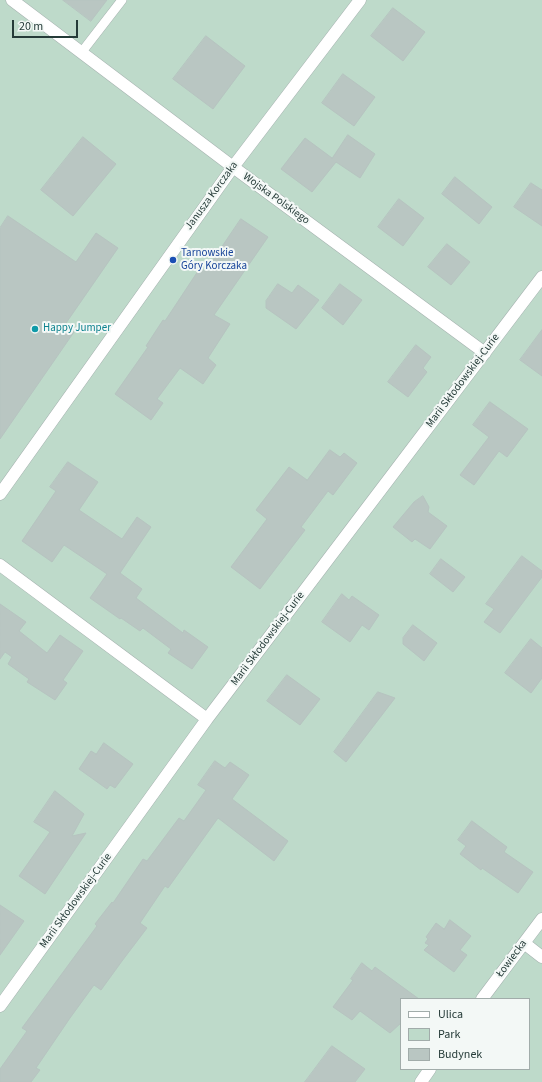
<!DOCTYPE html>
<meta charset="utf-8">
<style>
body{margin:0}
#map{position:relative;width:542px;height:1082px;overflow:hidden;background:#e3ebe9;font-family:"Source Sans 3",sans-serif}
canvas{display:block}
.legend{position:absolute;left:400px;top:998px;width:130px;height:72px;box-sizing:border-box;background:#f3f8f6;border:1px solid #a1acaa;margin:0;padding:5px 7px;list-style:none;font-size:12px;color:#253b38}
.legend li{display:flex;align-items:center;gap:8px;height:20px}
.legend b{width:20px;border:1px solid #a1acaa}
.scale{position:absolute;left:12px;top:20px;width:66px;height:18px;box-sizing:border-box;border:2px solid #253b38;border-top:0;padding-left:5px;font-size:12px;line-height:14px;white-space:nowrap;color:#253b38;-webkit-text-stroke:3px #f3f8f6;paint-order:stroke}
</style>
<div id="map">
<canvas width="542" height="1082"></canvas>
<ul class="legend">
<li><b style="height:5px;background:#fff"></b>Ulica</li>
<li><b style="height:11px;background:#bedaca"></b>Park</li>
<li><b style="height:11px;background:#b9c6c2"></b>Budynek</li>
</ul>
<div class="scale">20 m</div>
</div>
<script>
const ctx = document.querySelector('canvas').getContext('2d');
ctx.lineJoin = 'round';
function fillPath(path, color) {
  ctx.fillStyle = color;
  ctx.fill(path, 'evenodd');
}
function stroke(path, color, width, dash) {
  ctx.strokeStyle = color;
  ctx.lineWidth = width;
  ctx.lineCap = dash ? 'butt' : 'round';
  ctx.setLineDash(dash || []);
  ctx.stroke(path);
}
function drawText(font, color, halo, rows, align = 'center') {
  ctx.font = font + ' "Source Sans 3",sans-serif';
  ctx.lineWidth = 4;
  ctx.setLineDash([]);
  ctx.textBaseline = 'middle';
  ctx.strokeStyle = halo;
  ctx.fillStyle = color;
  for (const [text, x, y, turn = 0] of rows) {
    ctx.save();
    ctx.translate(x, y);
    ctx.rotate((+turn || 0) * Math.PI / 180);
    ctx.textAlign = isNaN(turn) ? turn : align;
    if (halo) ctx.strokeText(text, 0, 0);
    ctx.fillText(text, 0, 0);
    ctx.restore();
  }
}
const green = new Path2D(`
 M 0,0 L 542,0 L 542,1082 L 0,1082 ZM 401,999 L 529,999 L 529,1069 L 401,1069 Z`);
const building = new Path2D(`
 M 63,0 L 107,0 L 91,21 Z
 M 393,8 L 425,32 L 403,61 L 371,36 Z
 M 206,36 L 245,66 L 213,109 L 173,79 Z
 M 343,74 L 375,97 L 354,126 L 322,103 Z
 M 348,135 L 375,154 L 360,178 L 336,162 L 312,192 L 281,169 L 305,138 L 332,158 Z
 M 83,137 L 116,164 L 73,216 L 41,190 Z
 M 455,177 L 492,207 L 479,224 L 442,194 Z
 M 531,183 L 542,190 L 542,226 L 514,207 Z
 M 399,199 L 424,218 L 403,246 L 378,227 Z
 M 8,216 L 76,262 L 96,233 L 118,248 L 64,326 L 74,332 L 0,439 L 0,228 Z
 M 241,219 L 268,237 L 214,315 L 230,324 L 208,358 L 216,365 L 203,384 L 180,368 L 157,399 L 163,403 L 151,420 L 115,394 L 148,347 L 146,346 L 163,320 L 165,321 L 200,268 L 205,271 Z
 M 447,244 L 470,262 L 451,285 L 428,267 Z
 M 278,284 L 292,293 L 298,285 L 319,300 L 296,329 L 266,308 L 266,301 Z
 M 340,284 L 362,300 L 343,325 L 322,308 Z
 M 542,330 L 542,376 L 520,360 Z
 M 416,345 L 431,357 L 423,368 L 427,372 L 408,397 L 388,382 Z
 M 490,402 L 528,429 L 507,457 L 499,451 L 474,485 L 460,475 L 489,437 L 473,425 Z
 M 330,450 L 340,457 L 344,453 L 357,463 L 333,495 L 328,491 L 301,527 L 305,530 L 260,589 L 231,567 L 267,519 L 256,510 L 289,467 L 307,480 Z
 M 68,462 L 98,482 L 79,510 L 122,539 L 137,517 L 151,527 L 120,573 L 142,589 L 136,598 L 183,633 L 184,630 L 208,647 L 192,669 L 168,653 L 171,649 L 143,628 L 140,631 L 121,618 L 120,619 L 90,598 L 107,574 L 64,545 L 52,562 L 22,541 L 56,491 L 50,487 Z
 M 423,496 L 429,507 L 428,512 L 447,526 L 430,549 L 415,539 L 412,542 L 393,527 L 414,502 Z
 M 522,556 L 542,571 L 542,577 L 500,633 L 484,622 L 494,609 L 486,604 Z
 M 441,559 L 465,577 L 453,592 L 430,574 Z
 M 342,594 L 349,600 L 352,596 L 379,615 L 369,630 L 362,625 L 350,642 L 322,622 Z
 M 0,604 L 26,622 L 19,631 L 47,653 L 60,635 L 83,651 L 63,680 L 67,683 L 55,700 L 27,682 L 29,679 L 8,664 L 12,657 L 5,652 L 0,659 Z
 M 413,625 L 437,643 L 424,661 L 403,644 L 403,638 Z
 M 531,639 L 542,648 L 542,678 L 531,693 L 505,673 Z
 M 287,675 L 320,699 L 300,725 L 267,701 Z
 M 378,692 L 395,698 L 346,762 L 334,752 Z
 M 104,743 L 133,764 L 115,788 L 110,785 L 107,789 L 79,769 L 91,751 L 96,754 Z
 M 215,761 L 225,768 L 230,762 L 249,775 L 232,799 L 288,841 L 274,861 L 218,818 L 168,888 L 165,886 L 140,923 L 147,928 L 122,961 L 101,990 L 94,985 L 70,1018 L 36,1068 L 40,1070 L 31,1082 L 0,1082 L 0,1069 L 27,1031 L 22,1028 L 97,926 L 95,924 L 112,902 L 113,903 L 143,859 L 147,861 L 179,818 L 184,821 L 206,790 L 198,785 Z
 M 55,791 L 84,814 L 72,836 L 86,833 L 45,894 L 19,876 L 50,832 L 34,822 Z
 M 472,821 L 507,847 L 504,852 L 533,872 L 518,893 L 482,868 L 481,870 L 460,854 L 466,846 L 458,840 Z
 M 0,905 L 24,921 L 0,955 Z
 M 450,920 L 471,936 L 460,950 L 467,955 L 454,972 L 424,950 L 429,945 L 425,943 L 428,939 L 426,937 L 436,923 L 444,929 Z
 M 362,963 L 372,971 L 375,967 L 419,999 L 401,999 L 401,1023 L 390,1033 L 360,1011 L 352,1020 L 333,1007 L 353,980 L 351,979 Z
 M 332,1046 L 365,1069 L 355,1082 L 305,1082 Z`);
const lane = new Path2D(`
 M 81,53 L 122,0`);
const street = new Path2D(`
 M 12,0 L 233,167 L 485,353
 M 0,494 L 233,167 L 360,0
 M 0,565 L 207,719
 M 524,943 L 542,957
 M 482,999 L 542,919
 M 0,1006 L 207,719 L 542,277
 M 421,1082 L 430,1069`);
const markers = [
 [173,260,4,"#1a4fb4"],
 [35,329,4,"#0f9aa8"]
];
const streetNames = [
 ["Janusza Korczaka",212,196,-54],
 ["Wojska Polskiego",276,199,36],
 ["Marii Skłodowskiej-Curie",463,381,-53],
 ["Marii Skłodowskiej-Curie",268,639,-53],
 ["Marii Skłodowskiej-Curie",76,901,-54],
 ["Łowiecka",512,959,-53]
];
const transitNames = [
 ["Tarnowskie",181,254],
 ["Góry Korczaka",181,267]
];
const cultureNames = [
 ["Happy Jumper",43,329]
];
fillPath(green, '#bedaca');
fillPath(building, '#b9c6c2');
stroke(building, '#b6c4c0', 1);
stroke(lane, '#a6b3b0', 10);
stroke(street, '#a6b3b0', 13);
stroke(lane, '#fff', 9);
stroke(street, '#fff', 12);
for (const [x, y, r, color] of markers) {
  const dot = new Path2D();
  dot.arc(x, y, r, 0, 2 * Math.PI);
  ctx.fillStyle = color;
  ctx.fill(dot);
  stroke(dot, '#f3f8f6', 1.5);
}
drawText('11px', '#253b38', '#f3f8f6', streetNames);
drawText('11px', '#164399', '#f3f8f6', transitNames, 'left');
drawText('11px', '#0d838f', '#f3f8f6', cultureNames, 'left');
</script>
